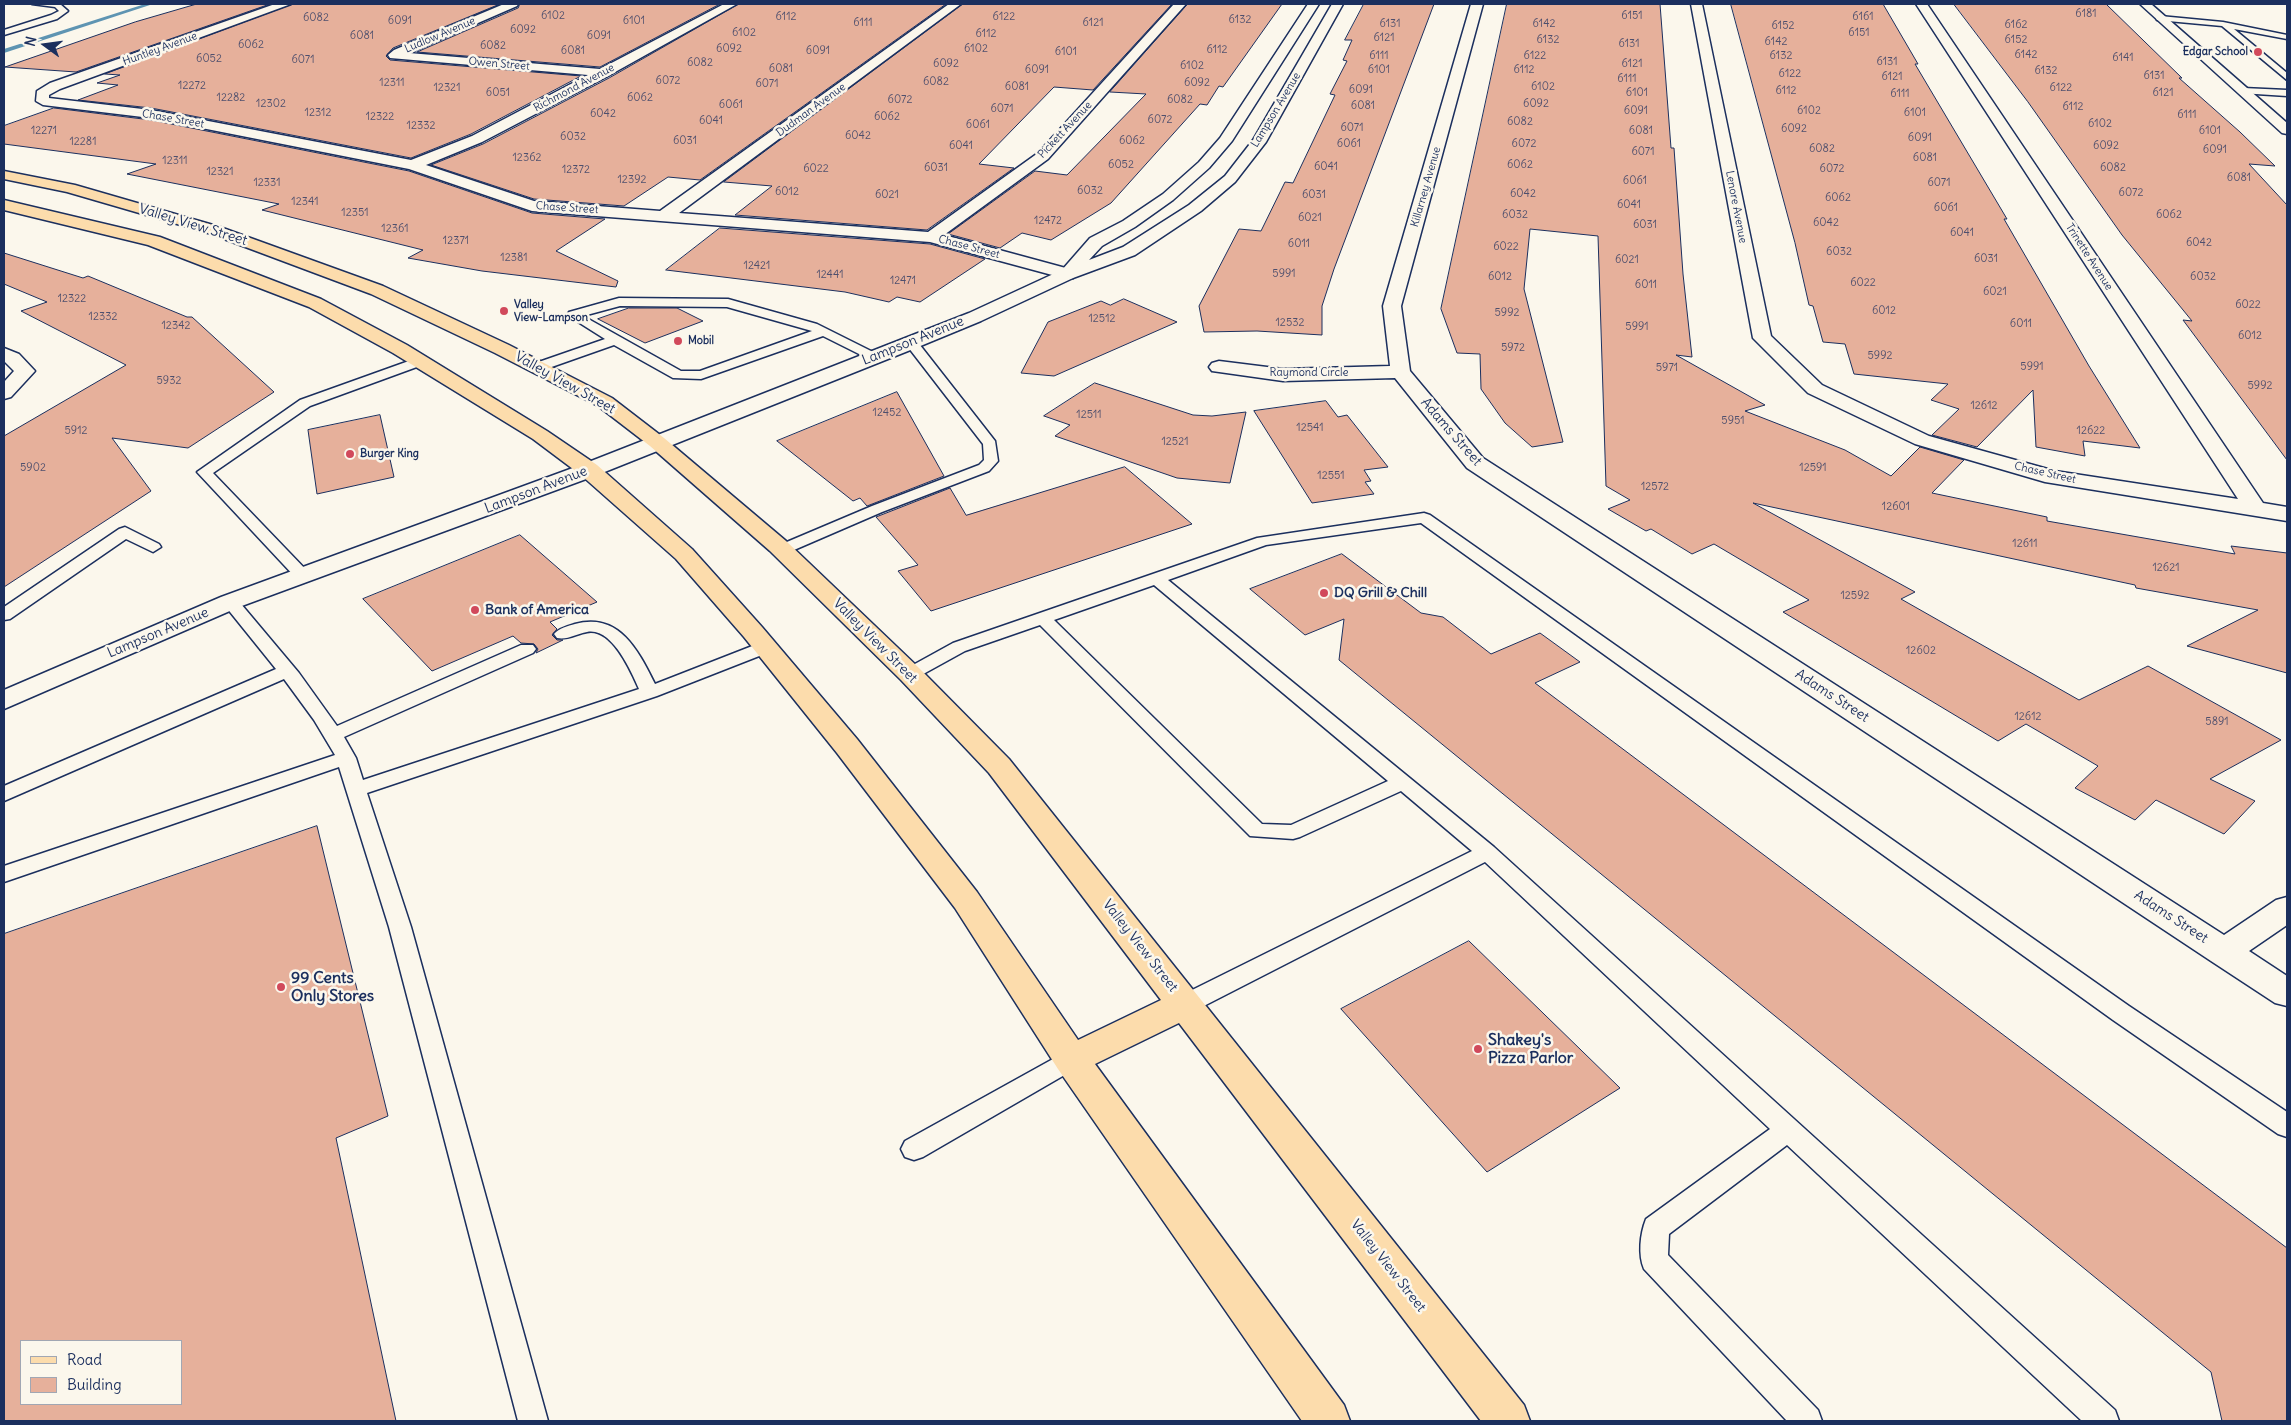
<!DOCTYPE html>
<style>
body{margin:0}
#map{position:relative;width:2291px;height:1425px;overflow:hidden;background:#fbf7ec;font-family:Delius,sans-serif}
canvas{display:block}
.frame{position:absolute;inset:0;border:5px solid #1b2f5e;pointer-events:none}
.legend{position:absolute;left:20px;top:1340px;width:162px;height:65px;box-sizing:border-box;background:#fbf7ec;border:1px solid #a1a7b3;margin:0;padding:6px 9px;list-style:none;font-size:15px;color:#1b2f5e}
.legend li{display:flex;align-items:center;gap:10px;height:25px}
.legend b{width:25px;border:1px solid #a1a7b3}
.north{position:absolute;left:20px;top:20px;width:50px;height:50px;-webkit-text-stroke:4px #fbf7ec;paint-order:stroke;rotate:284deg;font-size:14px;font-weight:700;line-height:20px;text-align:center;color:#1b2f5e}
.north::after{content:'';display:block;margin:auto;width:18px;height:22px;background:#1b2f5e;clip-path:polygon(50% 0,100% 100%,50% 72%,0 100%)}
</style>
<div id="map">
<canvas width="2291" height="1425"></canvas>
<div class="frame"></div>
<ul class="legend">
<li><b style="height:6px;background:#fcdcac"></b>Road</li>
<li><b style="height:14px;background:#e6b09b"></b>Building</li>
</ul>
<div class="north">N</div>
</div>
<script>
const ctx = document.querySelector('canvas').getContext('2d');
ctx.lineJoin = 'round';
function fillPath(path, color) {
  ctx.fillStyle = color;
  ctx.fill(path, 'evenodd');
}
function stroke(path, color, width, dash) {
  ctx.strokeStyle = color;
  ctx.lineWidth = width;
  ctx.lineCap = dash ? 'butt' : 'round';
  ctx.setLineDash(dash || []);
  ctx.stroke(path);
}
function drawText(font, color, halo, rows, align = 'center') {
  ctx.font = font + ' Delius,sans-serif';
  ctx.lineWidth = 5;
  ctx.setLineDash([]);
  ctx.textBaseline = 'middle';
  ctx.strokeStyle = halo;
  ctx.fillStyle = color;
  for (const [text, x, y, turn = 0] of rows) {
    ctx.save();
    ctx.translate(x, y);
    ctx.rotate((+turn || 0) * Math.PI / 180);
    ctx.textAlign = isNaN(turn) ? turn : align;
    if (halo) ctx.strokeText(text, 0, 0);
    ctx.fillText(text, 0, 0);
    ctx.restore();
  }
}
const stream = new Path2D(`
 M 145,4 L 153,4 L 4,53 L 4,49 Z`);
const building = new Path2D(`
 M 197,4 L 270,4 L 76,72 L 5,67 L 135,22 Z
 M 293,4 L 500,4 L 393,48 L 386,56 L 390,60 L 581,76 L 471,134 L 411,158 L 151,108 L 78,100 L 118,85 L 97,83 L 120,75 L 105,74 Z
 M 520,4 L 720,4 L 600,67 L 417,52 L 518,8 Z
 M 739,4 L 946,4 L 700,180 L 668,177 L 624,206 L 534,199 L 431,165 L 483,144 L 609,78 Z
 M 963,4 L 1172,4 L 1093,90 L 1054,87 L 979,164 L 1014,168 L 927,230 L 735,215 L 772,186 L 724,182 Z
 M 1188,4 L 1282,4 L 1223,87 L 1219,86 L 1207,105 L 1200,104 L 1111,203 L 1051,240 L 1022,233 L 1000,248 L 948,234 L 1035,171 L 1067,175 L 1146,94 L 1110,92 Z
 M 1364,4 L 1434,4 L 1334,269 L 1322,306 L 1322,335 L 1257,331 L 1204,332 L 1199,306 L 1239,229 L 1261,231 L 1285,182 L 1293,183 L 1335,95 L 1330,94 L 1347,61 L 1343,60 L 1352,40 L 1345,40 Z
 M 1507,4 L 1660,4 L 1671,148 L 1674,148 L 1683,274 L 1692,357 L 1676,355 L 1765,405 L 1745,411 L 1845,450 L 1891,476 L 1920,447 L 1964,460 L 1932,493 L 2047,517 L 2047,521 L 2235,554 L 2231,546 L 2287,553 L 2287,673 L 2187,646 L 2258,610 L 2136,588 L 2135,585 L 1753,503 L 1915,592 L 1901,599 L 2079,700 L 2148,666 L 2281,740 L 2210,779 L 2255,801 L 2224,834 L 2156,800 L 2135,820 L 2075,788 L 2098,766 L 2026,724 L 1998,741 L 1783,612 L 1809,600 L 1714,544 L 1692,554 L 1651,529 L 1646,531 L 1608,509 L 1630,500 L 1606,486 L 1598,236 L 1530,229 L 1524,289 L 1563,442 L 1532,447 L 1505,423 L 1481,389 L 1480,354 L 1457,353 L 1441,309 Z
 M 1731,4 L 1883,4 L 1918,64 L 1915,64 L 2007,219 L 2004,219 L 2089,366 L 2140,448 L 2083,441 L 2085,456 L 2036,447 L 2033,390 L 1977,447 L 1932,435 L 1959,409 L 1931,400 L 1948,384 L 1854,374 L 1845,344 L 1823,342 L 1813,306 L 1809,305 L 1795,243 Z
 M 1954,4 L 2106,4 L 2182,78 L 2179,78 L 2240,132 L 2275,166 L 2249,164 L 2287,205 L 2287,460 L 2183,320 L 2192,321 L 2122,235 L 2028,102 Z
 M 54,108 L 151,120 L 409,171 L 532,213 L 605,219 L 556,251 L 618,281 L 616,287 L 482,271 L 408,258 L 423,250 L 262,210 L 279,204 L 127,174 L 156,164 L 4,144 L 4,126 Z
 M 720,228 L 930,244 L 985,259 L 920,302 L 897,297 L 889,302 L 845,292 L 666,270 Z
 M 4,253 L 83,278 L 88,276 L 187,317 L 192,317 L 274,392 L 188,448 L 112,438 L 151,491 L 4,587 L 4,436 L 126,365 L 21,311 L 47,302 L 4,284 Z
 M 1124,299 L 1177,322 L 1054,376 L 1021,373 L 1048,322 L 1101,301 L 1110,305 Z
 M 629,308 L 677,308 L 703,321 L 645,343 L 598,319 Z
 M 1095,383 L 1193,415 L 1212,416 L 1246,412 L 1230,483 L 1177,478 L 1055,436 L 1070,425 L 1044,416 Z
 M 897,392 L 944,476 L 867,506 L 860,498 L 853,501 L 777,441 Z
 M 1326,401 L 1338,417 L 1347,415 L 1388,467 L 1364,470 L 1371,481 L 1365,482 L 1374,494 L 1312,503 L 1254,411 Z
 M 380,415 L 394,477 L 317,494 L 308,430 Z
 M 1125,467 L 1192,524 L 931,611 L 898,571 L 918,565 L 876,517 L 950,488 L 966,515 Z
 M 520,535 L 597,602 L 550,622 L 557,629 L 552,635 L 557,640 L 563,640 L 536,653 L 538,649 L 534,644 L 521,643 L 513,636 L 432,671 L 363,599 Z
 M 1342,554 L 1421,613 L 1443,617 L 1491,654 L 1540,633 L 1580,662 L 1535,683 L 2287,1248 L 2287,1421 L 2222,1421 L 2211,1372 L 1339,660 L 1344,619 L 1305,635 L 1250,589 Z
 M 317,826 L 388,1116 L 336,1138 L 396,1421 L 4,1421 L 4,934 ZM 21,1341 L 181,1341 L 181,1404 L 21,1404 Z
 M 1469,941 L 1620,1088 L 1487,1172 L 1341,1009 Z`);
const service = new Path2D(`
 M 32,4 L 60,4 L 68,11 L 57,19 L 4,35 L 4,30 L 51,15 L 59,11 L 55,7 Z
 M 2160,16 L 2223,22 L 2287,35 L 2287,39 L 2234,29 L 2287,73 L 2287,80 L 2222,26 L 2157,20 L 2156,18 Z
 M 2243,88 L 2287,90 L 2287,96 L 2240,93 L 2239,91 Z
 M 619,298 L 728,299 L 817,324 L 883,357 L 881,360 L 871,360 L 823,336 L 701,379 L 673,378 L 614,345 L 543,370 L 533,370 L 531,367 L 533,364 L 605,339 L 567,315 L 569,312 ZM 620,306 L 727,307 L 812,331 L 700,371 L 681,371 L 583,316 Z
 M 911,339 L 916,340 L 995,441 L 998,461 L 989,471 L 882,512 L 787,553 L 775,553 L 773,550 L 775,547 L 872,506 L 979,465 L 984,460 L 983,444 L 905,343 Z
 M 420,357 L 427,361 L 425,364 L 310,406 L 213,473 L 311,575 L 309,579 L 297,579 L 197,472 L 300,400 Z
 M 1424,513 L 1430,515 L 2129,1006 L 2287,1112 L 2287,1137 L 2278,1134 L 2113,1020 L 1421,523 L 1266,545 L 1168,580 L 1494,847 L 2115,1410 L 2119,1421 L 2082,1421 L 1787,1145 L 1669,1234 L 1668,1255 L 1818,1410 L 1822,1421 L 1787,1421 L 1644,1269 C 1638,1255 1640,1234 1646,1219 L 1770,1129 L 1485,862 L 1194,1011 L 1186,1013 L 1178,1011 L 1174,1004 L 1178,997 L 1472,851 L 1401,791 L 1300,837 L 1293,839 L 1250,836 L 1040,625 L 965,651 L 916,678 L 904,678 L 901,674 L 904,670 L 953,643 L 1257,538 ZM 1154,585 L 1388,781 L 1291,825 L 1262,824 L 1054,620 Z
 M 125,527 L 159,544 L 161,547 L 153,552 L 126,539 L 10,619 L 4,620 L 4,607 L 119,529 Z
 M 230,597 L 236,598 L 299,673 L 337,726 L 521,645 L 533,645 L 536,649 L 533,653 L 344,737 L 356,758 L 363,780 L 639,689 C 631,671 612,627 587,632 C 576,634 568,640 557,638 L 554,634 C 559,628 568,626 575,624 C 619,612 638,650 655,684 L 760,643 L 772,643 L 775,647 L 772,651 L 657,696 L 367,793 L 411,927 L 548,1421 L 518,1421 L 389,927 L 339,767 L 4,882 L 4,866 L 335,755 L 314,720 L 284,679 L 4,801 L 4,786 L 276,669 L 222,602 L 224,598 Z
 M 1071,1049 L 1080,1052 L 1083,1059 L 1080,1066 L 923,1157 L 914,1160 L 905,1157 L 901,1149 L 905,1141 Z`);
const minor = new Path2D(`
 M 275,4 L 291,4 L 60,89 L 49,95 L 49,98 L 151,110 L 411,160 L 472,136 L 588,75 L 390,58 L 388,55 L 394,50 L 504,4 L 518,4 L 517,6 L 409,53 L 600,69 L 724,4 L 737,4 L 608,76 L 482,142 L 426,165 L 534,201 L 660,211 L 949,4 L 961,4 L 679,213 L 928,232 L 1038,153 L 1174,4 L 1186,4 L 1048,159 L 944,235 L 1073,270 L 1076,274 L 1073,278 L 1067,279 L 930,242 L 532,211 L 409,169 L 151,118 L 43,105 L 36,101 L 37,91 L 50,83 Z
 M 1471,4 L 1483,4 L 1401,306 L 1410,371 L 1483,458 L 2224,935 L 2276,900 L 2287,897 L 2287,925 L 2249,951 L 2287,976 L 2287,1006 L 2275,1003 L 2211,961 L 1467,468 L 1395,378 L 1283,381 L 1212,371 L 1209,367 L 1212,363 L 1219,361 L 1283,369 L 1390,366 L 1383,306 Z
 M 1691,4 L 1702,4 L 1771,336 L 1822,385 L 1929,436 L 2055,471 L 2238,499 L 1916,4 L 1927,4 L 2263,503 L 2287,507 L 2287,521 L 2045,482 L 1915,444 L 1808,393 L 1753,338 Z
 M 2140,4 L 2151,4 L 2287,123 L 2287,134 L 2282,133 Z
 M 4,348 L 19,354 L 35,371 L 11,397 L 4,399 L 4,382 L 14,371 L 4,361 Z`);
const secondary = new Path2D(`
 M 1308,4 L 1319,4 L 1232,141 L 1209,168 L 1173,200 L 1135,227 L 1102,246 L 1089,260 L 1123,247 L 1189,205 L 1225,176 L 1253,140 L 1332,4 L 1343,4 L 1266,142 L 1235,182 L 1201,211 L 1135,255 L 1073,278 L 981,321 L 918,347 L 597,475 L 239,607 L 4,709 L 4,690 L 221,597 L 581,465 L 969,313 L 1062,270 L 1090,238 L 1123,221 L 1163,194 L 1199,162 L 1220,138 Z`);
const primary = new Path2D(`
 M 4,171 L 75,185 L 220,227 L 383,286 L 509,345 L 612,398 L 664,438 L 786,541 L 919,668 L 1009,759 L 1524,1405 L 1530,1421 L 1481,1421 L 1179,1023 L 1095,1064 L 1344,1405 L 1350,1421 L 1302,1421 L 1058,1069 L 955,908 L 837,753 L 744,637 L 676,559 L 581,475 L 533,439 L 393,353 L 309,307 L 148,245 L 4,210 L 4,200 L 160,237 L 321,299 L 407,345 L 547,431 L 597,465 L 692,549 L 762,627 L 857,739 L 977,892 L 1078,1040 L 1161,1000 L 989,773 L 901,680 L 770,551 L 650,446 L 598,406 L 495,353 L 371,294 L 208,233 L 67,192 L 4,179 Z`);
const markers = [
 [2258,52,5,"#d1495b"],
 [504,311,5,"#d1495b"],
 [678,341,5,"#d1495b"],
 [350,454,5,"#d1495b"],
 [1324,593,5,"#d1495b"],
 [475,610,5,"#d1495b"],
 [281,987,5,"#d1495b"],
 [1478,1049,5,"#d1495b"]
];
const numberNames = [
 ["6181",2086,14],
 ["6102",553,16],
 ["6151",1632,16],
 ["6112",786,17],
 ["6122",1004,17],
 ["6161",1863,17],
 ["6082",316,18],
 ["6132",1240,20],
 ["6091",400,21],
 ["6101",634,21],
 ["6111",863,23],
 ["6121",1093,23],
 ["6131",1390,24],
 ["6142",1544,24],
 ["6162",2016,25],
 ["6152",1783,26],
 ["6092",523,30],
 ["6102",744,33],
 ["6151",1859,33],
 ["6112",986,34],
 ["6081",362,36],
 ["6091",599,36],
 ["6121",1384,38],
 ["6132",1548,40],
 ["6152",2016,40],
 ["6142",1776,42],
 ["6131",1629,44],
 ["6062",251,45],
 ["6082",493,46],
 ["6092",729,49],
 ["6102",976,49],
 ["6112",1217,50],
 ["6081",573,51],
 ["6091",818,51],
 ["6101",1066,52],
 ["6142",2026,55],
 ["6111",1379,56],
 ["6122",1535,56],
 ["6132",1781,56],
 ["6141",2123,58],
 ["6052",209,59],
 ["6071",303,60],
 ["6131",1887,62],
 ["6082",700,63],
 ["6092",946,64],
 ["6121",1632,64],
 ["6102",1192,66],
 ["6081",781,69],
 ["6091",1037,70],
 ["6101",1379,70],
 ["6112",1524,70],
 ["6132",2046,71],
 ["6122",1790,74],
 ["6131",2154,76],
 ["6121",1892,77],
 ["6111",1627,79],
 ["6072",668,81],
 ["6082",936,82],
 ["12311",392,83],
 ["6092",1197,83],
 ["6071",767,84],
 ["12272",192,86],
 ["6081",1017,87],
 ["6102",1543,87],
 ["12321",447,88],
 ["6122",2061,88],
 ["6091",1361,90],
 ["6112",1786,91],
 ["6051",498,93],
 ["6101",1637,93],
 ["6121",2163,93],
 ["6111",1900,94],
 ["12282",231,98],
 ["6062",640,98],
 ["6072",900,100],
 ["6082",1180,100],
 ["12302",271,104],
 ["6092",1536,104],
 ["6061",731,105],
 ["6081",1363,106],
 ["6112",2073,107],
 ["6071",1002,109],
 ["6091",1636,111],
 ["6102",1809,111],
 ["12312",318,113],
 ["6101",1915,113],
 ["6042",603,114],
 ["6111",2187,115],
 ["12322",380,117],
 ["6062",887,117],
 ["6072",1160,120],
 ["6041",711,121],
 ["6082",1520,122],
 ["6102",2100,124],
 ["6061",978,125],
 ["12332",421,126],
 ["6071",1352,128],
 ["6092",1794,129],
 ["12271",44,131],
 ["6081",1641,131],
 ["6101",2210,131],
 ["6042",858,136],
 ["6032",573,137],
 ["6091",1920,138],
 ["6031",685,141],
 ["6062",1132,141],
 ["12281",83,142],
 ["6061",1349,144],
 ["6072",1524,144],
 ["6041",961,146],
 ["6092",2106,146],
 ["6082",1822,149],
 ["6091",2215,150],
 ["6071",1643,152],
 ["12362",527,158],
 ["6081",1925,158],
 ["12311",175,161],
 ["6052",1121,165],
 ["6062",1520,165],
 ["6041",1326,167],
 ["6031",936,168],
 ["6082",2113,168],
 ["6022",816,169],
 ["6072",1832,169],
 ["12372",576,170],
 ["12321",220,172],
 ["6081",2239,178],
 ["12392",632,180],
 ["6061",1635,181],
 ["12331",267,183],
 ["6071",1939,183],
 ["6032",1090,191],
 ["6012",787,192],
 ["6072",2131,193],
 ["6042",1523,194],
 ["6021",887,195],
 ["6031",1314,195],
 ["6062",1838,198],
 ["12341",305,202],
 ["6041",1629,205],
 ["6061",1946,208],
 ["12351",355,213],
 ["6032",1515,215],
 ["6062",2169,215],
 ["6021",1310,218],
 ["12472",1048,221],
 ["6042",1826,223],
 ["6031",1645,225],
 ["12361",395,229],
 ["6041",1962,233],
 ["12371",456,241],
 ["6042",2199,243],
 ["6011",1299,244],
 ["6022",1506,247],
 ["6032",1839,252],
 ["12381",514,258],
 ["6031",1986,259],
 ["6021",1627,260],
 ["12421",757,266],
 ["5991",1284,274],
 ["12441",830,275],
 ["6012",1500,277],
 ["6032",2203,277],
 ["12471",903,281],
 ["6022",1863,283],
 ["6011",1646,285],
 ["6021",1995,292],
 ["12322",72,299],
 ["6022",2248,305],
 ["6012",1884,311],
 ["5992",1507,313],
 ["12332",103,317],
 ["12512",1102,319],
 ["12532",1290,323],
 ["6011",2021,324],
 ["12342",176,326],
 ["5991",1637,327],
 ["6012",2250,336],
 ["5972",1513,348],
 ["5992",1880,356],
 ["5991",2032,367],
 ["5971",1667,368],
 ["5932",169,381],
 ["5992",2260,386],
 ["12612",1984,406],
 ["12452",887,413],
 ["12511",1089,415],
 ["5951",1733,421],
 ["12541",1310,428],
 ["5912",76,431],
 ["12622",2091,431],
 ["12521",1175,442],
 ["5902",33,468],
 ["12591",1813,468],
 ["12551",1331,476],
 ["12572",1655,487],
 ["12601",1896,507],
 ["12611",2025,544],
 ["12621",2166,568],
 ["12592",1855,596],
 ["12602",1921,651],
 ["12612",2028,717],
 ["5891",2217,722]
];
const farStreetnames = [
 ["Ludlow Avenue",440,35,-23],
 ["Huntley Avenue",160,49,-20],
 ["Owen Street",499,64,5],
 ["Richmond Avenue",574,88,-28],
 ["Dudman Avenue",811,110,-36],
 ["Lampson Avenue",1276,110,-59],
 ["Chase Street",173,119,10],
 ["Pickett Avenue",1065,130,-47],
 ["Killarney Avenue",1426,187,-74],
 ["Lenore Avenue",1736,207,79],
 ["Chase Street",567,208,4],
 ["Chase Street",969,247,15],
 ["Trinette Avenue",2089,257,57],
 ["Raymond Circle",1309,373],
 ["Chase Street",2045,473,13]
];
const farPoinames = [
 ["Edgar School",2248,52,"right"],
 ["Valley",514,305],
 ["View-Lampson",514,318],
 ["Mobil",688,341],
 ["Burger King",360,454]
];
const streetNames = [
 ["Valley View Street",193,225,17],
 ["Lampson Avenue",913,341,-22],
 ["Valley View Street",565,383,29],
 ["Adams Street",1451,432,49],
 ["Lampson Avenue",536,490,-21],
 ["Lampson Avenue",158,633,-23],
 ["Valley View Street",875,641,45],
 ["Adams Street",1832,696,33],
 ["Adams Street",2171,917,33],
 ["Valley View Street",1140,946,52],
 ["Valley View Street",1388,1266,52]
];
const poiNames = [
 ["DQ Grill & Chill",1334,593],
 ["Bank of America",485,610]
];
const nearPoinames = [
 ["99 Cents",291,978],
 ["Only Stores",291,996],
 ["Shakey's",1488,1040],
 ["Pizza Parlor",1488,1058]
];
fillPath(stream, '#5e94b2');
fillPath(building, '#e6b09b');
stroke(building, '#1b2f5e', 1);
stroke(service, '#1b2f5e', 3);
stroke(minor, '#1b2f5e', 3);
stroke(secondary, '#1b2f5e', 3);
stroke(primary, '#1b2f5e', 3);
fillPath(service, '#fbf7ec');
fillPath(minor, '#fbf7ec');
fillPath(secondary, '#fbf7ec');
fillPath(primary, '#fcdcac');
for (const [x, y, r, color] of markers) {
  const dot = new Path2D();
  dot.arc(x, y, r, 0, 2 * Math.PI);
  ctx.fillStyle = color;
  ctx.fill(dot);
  stroke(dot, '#fbf7ec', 2);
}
drawText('11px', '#4e4f6d', null, numberNames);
drawText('11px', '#1b2f5e', '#fbf7ec', farStreetnames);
drawText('bold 11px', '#1b2f5e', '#fbf7ec', farPoinames, 'left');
drawText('14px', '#1b2f5e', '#fbf7ec', streetNames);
drawText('bold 14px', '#1b2f5e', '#fbf7ec', poiNames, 'left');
drawText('bold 16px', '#1b2f5e', '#fbf7ec', nearPoinames, 'left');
</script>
